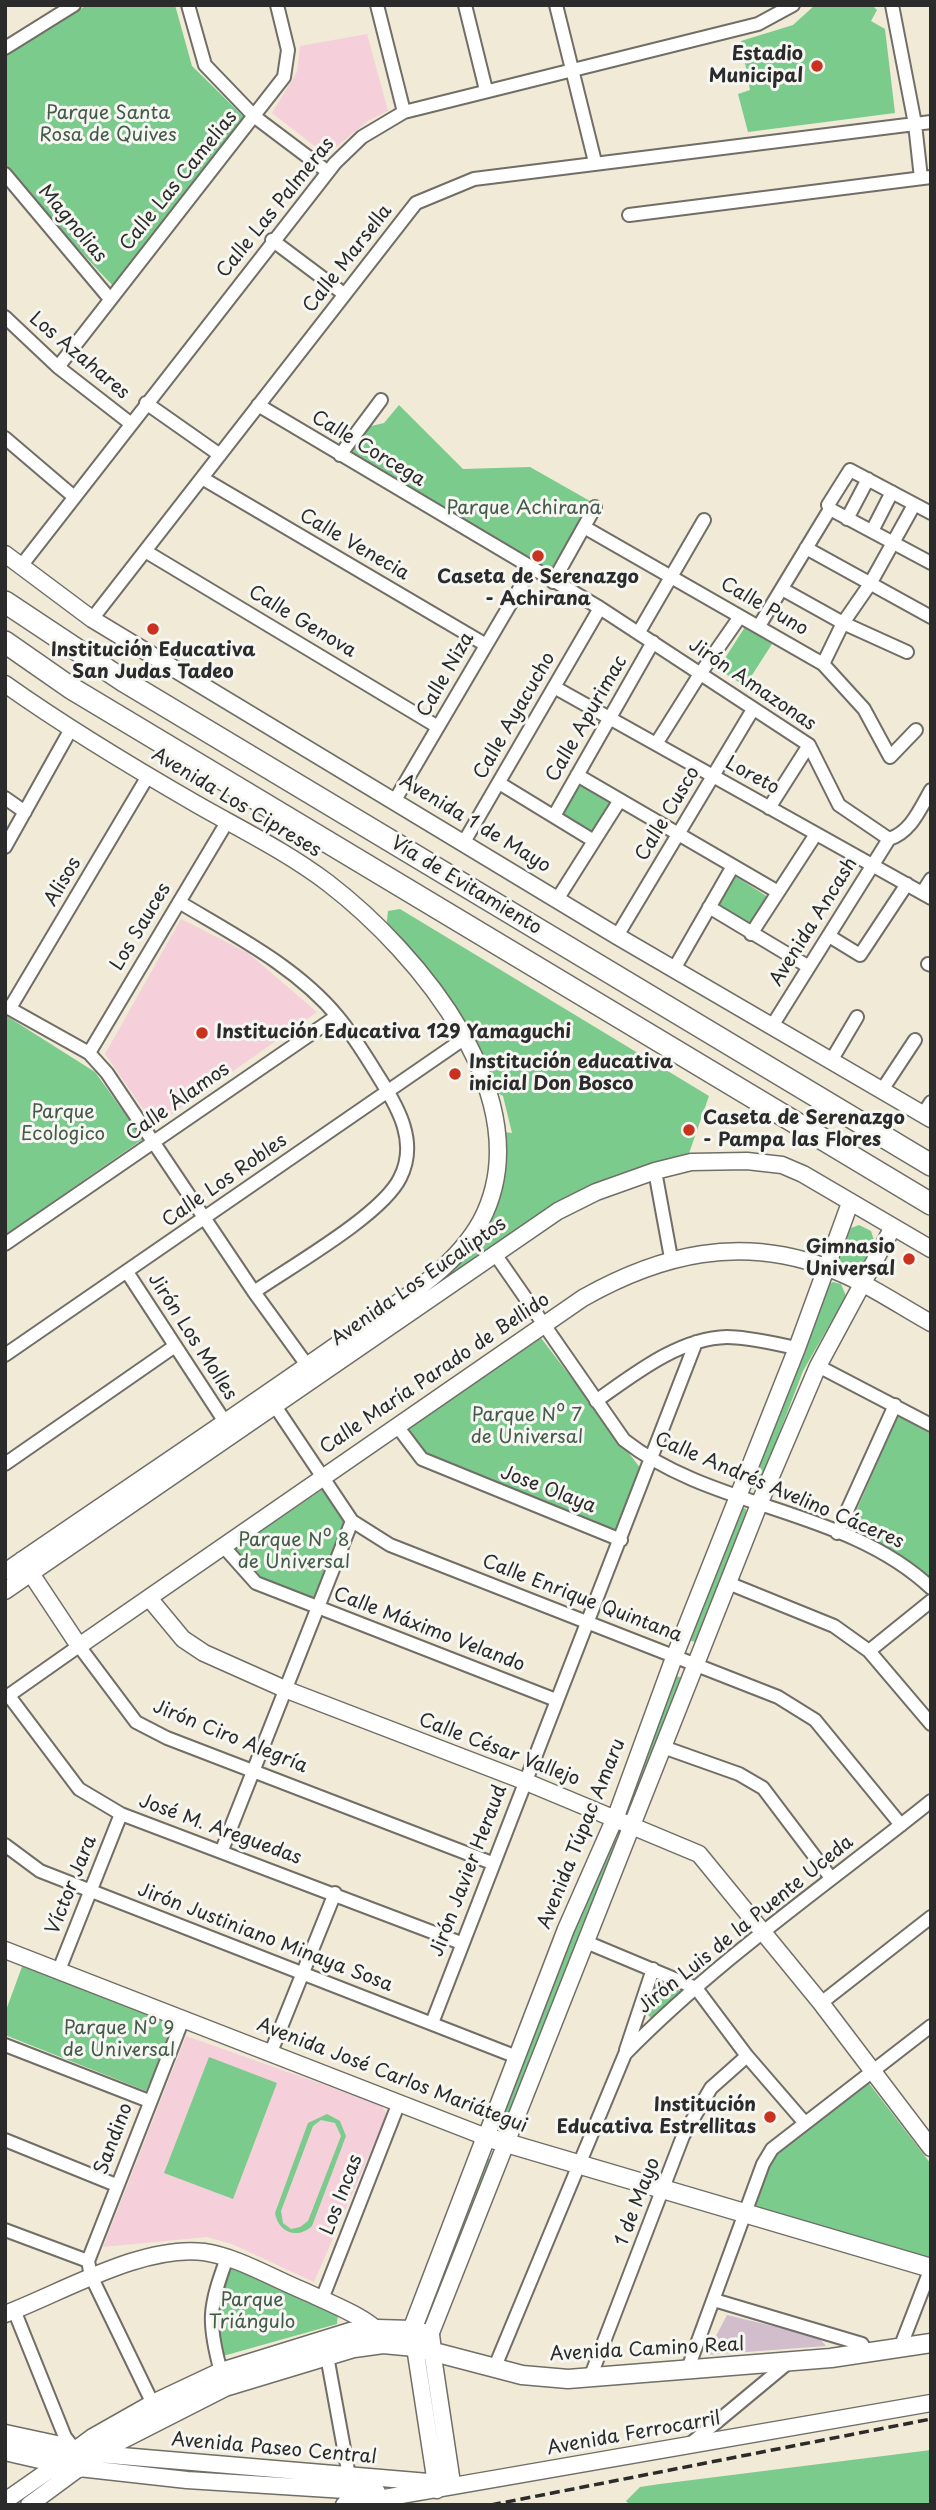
<!DOCTYPE html>
<meta charset="utf-8">
<style>
body{margin:0}
#map{position:relative;width:936px;height:2510px;overflow:hidden;background:#f0ead6;font-family:"Playpen Sans",sans-serif}
canvas{display:block}
.frame{position:absolute;inset:0;border:7px solid #2b2b2b;pointer-events:none}
</style>
<div id="map">
<canvas width="936" height="2510"></canvas>
<div class="frame"></div>
</div>
<script>
const ctx = document.querySelector('canvas').getContext('2d');
ctx.lineJoin = 'round';
function fillPath(path, color) {
  ctx.fillStyle = color;
  ctx.fill(path, 'evenodd');
}
function stroke(path, color, width, dash) {
  ctx.strokeStyle = color;
  ctx.lineWidth = width;
  ctx.lineCap = dash ? 'butt' : 'round';
  ctx.setLineDash(dash || []);
  ctx.stroke(path);
}
function drawText(font, color, halo, rows, align = 'center') {
  ctx.font = font + ' "Playpen Sans",sans-serif';
  ctx.lineWidth = 6;
  ctx.setLineDash([]);
  ctx.textBaseline = 'middle';
  ctx.strokeStyle = halo;
  ctx.fillStyle = color;
  for (const [text, x, y, turn = 0] of rows) {
    ctx.save();
    ctx.translate(x, y);
    ctx.rotate((+turn || 0) * Math.PI / 180);
    ctx.textAlign = isNaN(turn) ? turn : align;
    if (halo) ctx.strokeText(text, 0, 0);
    ctx.fillText(text, 0, 0);
    ctx.restore();
  }
}
const built = new Path2D(`
 M 367,34 L 388,111 L 368,121 L 326,155 L 272,113 L 297,72 L 300,46 Z
 M 181,919 L 248,953 L 317,1012 L 155,1126 L 105,1054 Z
 M 186,2036 L 381,2105 L 387,2114 L 314,2282 L 232,2244 L 207,2237 L 103,2247 Z`);
const industrial = new Path2D(`
 M 727,2315 L 818,2337 L 826,2346 L 706,2355 Z`);
const green = new Path2D(`
 M 87,5 L 175,5 L 192,66 L 245,118 L 114,287 L 30,198 L 5,167 L 5,56 Z
 M 815,5 L 872,5 L 877,10 L 871,21 L 885,29 L 895,113 L 748,132 L 738,94 L 750,90 L 741,41 L 793,25 Z
 M 399,405 L 463,469 L 530,467 L 590,501 L 553,572 L 348,455 L 367,427 L 384,423 Z
 M 745,627 L 772,644 L 745,686 L 718,669 Z
 M 576,781 L 615,804 L 595,836 L 558,814 Z
 M 735,876 L 768,897 L 750,929 L 714,907 Z
 M 400,909 L 709,1096 L 687,1159 L 624,1173 L 582,1191 L 462,1271 L 459,1268 L 321,1367 L 477,1237 L 504,1132 L 512,1133 L 503,1096 L 494,1091 L 386,929 L 388,911 Z
 M 5,1015 L 95,1072 L 143,1139 L 5,1235 Z
 M 859,1225 L 871,1231 L 874,1240 L 871,1252 L 861,1269 C 850,1271 843,1269 839,1257 L 851,1228 Z
 M 833,1282 L 841,1284 L 846,1296 L 803,1371 L 758,1489 L 747,1488 L 827,1285 Z
 M 541,1338 L 641,1469 L 615,1533 L 419,1453 L 404,1431 Z
 M 898,1415 L 931,1434 L 931,1580 L 887,1548 L 848,1530 Z
 M 323,1489 L 346,1520 L 314,1599 L 256,1575 L 234,1550 Z
 M 741,1507 L 746,1509 L 746,1515 L 695,1642 L 686,1639 Z
 M 672,1674 L 682,1678 L 633,1804 L 624,1800 Z
 M 609,1837 L 618,1841 L 507,2124 L 499,2120 Z
 M 23,1964 L 176,2021 L 146,2091 L 5,2035 L 5,2013 Z
 M 656,1978 L 683,1992 L 651,2018 L 647,2014 Z
 M 209,2057 L 277,2083 L 233,2199 L 164,2173 Z
 M 868,2082 L 931,2164 L 931,2260 L 754,2210 L 772,2160 L 784,2146 Z
 M 327,2114 L 340,2121 L 346,2136 L 312,2226 C 297,2240 278,2232 275,2213 L 308,2123 ZM 321,2120 L 335,2123 L 341,2136 L 308,2221 L 300,2227 L 291,2229 L 283,2223 L 281,2211 L 313,2126 Z
 M 484,2156 L 493,2161 L 426,2328 L 418,2329 Z
 M 227,2265 L 338,2313 L 337,2324 L 223,2356 L 215,2311 Z
 M 931,2450 L 931,2505 L 630,2505 L 626,2501 L 640,2487 L 660,2484 Z`);
const street = new Path2D(`
 M 188,5 L 205,65 L 255,117 L 328,172
 M 377,5 L 404,112
 M 465,5 L 486,90
 M 556,5 L 595,162
 M 892,5 L 915,124 L 921,178
 M 5,48 L 74,5
 M 5,174 L 110,299
 M 629,215 L 931,177
 M 272,240 L 344,294
 M 5,317 L 58,367 L 130,423
 M 58,367 L 284,77 L 288,50 L 277,5
 M 146,403 L 220,455
 M 258,405 L 600,608 L 809,745 L 839,805 L 889,839
 M 5,438 L 73,496
 M 340,455 L 381,400
 M 202,478 L 486,645
 M 830,509 L 931,563
 M 847,519 L 868,479
 M 584,527 L 823,664 L 864,709 L 890,757 L 916,730
 M 872,531 L 892,492
 M 806,548 L 931,617
 M 145,551 L 438,727
 M 21,566 L 335,163 L 362,137 L 404,112 L 758,24 L 793,5
 M 553,582 L 595,507
 M 782,589 L 843,623 L 907,652
 M 92,619 L 416,203 L 474,179 L 931,122
 M 759,626 L 830,509 L 828,505 L 850,470 L 931,513
 M 639,632 L 704,520
 M 823,664 L 843,623 L 870,584 L 914,505
 M 554,687 L 931,898
 M 656,744 L 700,674 L 739,618
 M 577,775 L 778,892
 M 499,783 L 594,841
 M 5,798 L 25,812
 M 395,800 L 531,569
 M 769,808 L 809,745
 M 554,816 L 653,642
 M 889,839 C 911,832 920,809 931,790
 M 464,842 L 600,608
 M 5,847 L 71,729
 M 922,893 L 931,879
 M 558,898 L 620,800
 M 179,902 C 234,935 297,967 338,1017 C 354,1036 367,1058 380,1079 C 399,1109 418,1143 400,1178 C 382,1215 290,1267 254,1292
 M 709,907 L 809,967
 M 751,934 L 816,834
 M 617,936 L 752,711
 M 829,936 L 860,955 L 907,884
 M 928,964 L 931,965
 M 674,969 L 733,866
 M 5,1006 L 89,1053 L 107,1073 L 254,1292 L 312,1372
 M 10,1008 L 148,776
 M 772,1026 L 889,839
 M 89,1053 L 227,822
 M 831,1061 L 857,1017
 M 882,1090 L 915,1040
 M 923,1114 L 931,1102
 M 655,1171 L 671,1258
 M 5,1244 L 337,1016
 M 495,1254 L 624,1440 C 713,1510 846,1508 931,1588
 M 127,1272 L 225,1422
 M 5,1355 L 465,1038
 M 818,1366 L 931,1425
 M 271,1400 L 352,1521 L 390,1545 L 778,1697 L 815,1720 L 901,1825
 M 596,1401 C 633,1375 679,1338 727,1337 C 749,1337 775,1344 797,1348
 M 397,1426 L 422,1459 L 621,1540
 M 5,1464 L 175,1346
 M 837,1533 L 895,1405
 M 223,1546 L 256,1583 L 556,1700
 M 728,1583 L 834,1626 L 869,1651 L 931,1724
 M 869,1651 L 931,1601
 M 9,1696 L 79,1789 L 121,1814 L 461,1943
 M 5,1698 L 79,1646 L 136,1722 L 167,1738 L 492,1863
 M 663,1747 L 739,1774 L 763,1788 L 831,1878
 M 5,1845 L 40,1871 L 517,2057
 M 222,1850 L 352,1521
 M 586,1942 L 696,1988 L 747,2056 L 804,2122
 M 59,1970 L 121,1814
 M 821,2003 L 931,1917
 M 432,2023 L 696,1342
 M 5,2045 L 149,2101
 M 626,2050 L 653,1969
 M 271,2052 L 335,1893
 M 5,2140 L 116,2185
 M 5,2230 L 88,2261
 M 322,2299 L 398,2105
 M 714,2300 L 862,2344 L 867,2354
 M 14,2310 L 65,2437 L 75,2450
 M 900,2348 L 931,2268
 M 327,2356 L 349,2476
 M 494,2369 L 625,2054 C 718,1959 828,1884 931,1801
 M 687,2371 L 763,2164 L 772,2149 L 931,2026
 M 221,2372 C 207,2321 209,2307 227,2258
 M 590,2378 L 683,2136 L 711,2088 L 747,2056
 M 153,2404 L 91,2276 L 88,2261 L 183,2019
 M 689,2445 L 789,2362`);
const secondary = new Path2D(`
 M 5,554 L 92,619 L 617,936 L 931,1119
 M 5,684 C 67,728 132,767 198,805 C 242,830 287,852 328,883 C 418,952 544,1101 481,1221 C 452,1274 388,1308 341,1342 C 230,1420 117,1495 5,1572
 M 22,1560 L 79,1646 L 583,1298 C 661,1254 740,1235 828,1268 C 864,1281 897,1304 931,1323
 M 5,1591 L 558,1211 L 596,1192 L 655,1171 L 691,1162 L 747,1161 L 782,1165 L 803,1174 L 931,1249
 M 149,1598 L 183,1639 L 204,1653 L 287,1690 L 524,1781 L 699,1854 L 821,2003 L 931,2148
 M 5,1950 L 486,2137 L 566,1929 L 618,1811 L 675,1655 L 797,1348 L 850,1203
 M 5,2314 C 61,2293 143,2244 204,2252 C 238,2257 272,2278 304,2291 C 321,2299 369,2318 378,2332
 M 430,2335 L 760,1502 L 818,1366 L 893,1227
 M 415,2347 L 437,2490
 M 432,2350 L 452,2483
 M 98,2454 L 440,2483
 M 5,2501 L 58,2464
 M 29,2505 L 79,2468 L 187,2480 L 377,2492
 M 344,2505 L 931,2403`);
const primary = new Path2D(`
 M 415,2347 L 412,2330 L 486,2137 L 931,2268
 M 5,2434 L 84,2451
 M 5,2451 L 79,2468 L 115,2443 L 225,2387 L 354,2348 L 383,2344 L 415,2347 L 522,2375 L 568,2379 L 831,2358 L 931,2343
 M 58,2464 L 93,2438 L 153,2404 L 221,2372 L 350,2332 L 377,2329 L 412,2330 L 430,2335 L 432,2350`);
const highway = new Path2D(`
 M 5,602 L 124,681 L 931,1165
 M 5,642 L 71,688 L 931,1204`);
const rail = new Path2D(`
 M 491,2505 L 931,2419`);
const markers = [
 [817,66,7,"#c8321e"],
 [538,556,7,"#c8321e"],
 [153,629,7,"#c8321e"],
 [202,1033,7,"#c8321e"],
 [455,1074,7,"#c8321e"],
 [689,1130,7,"#c8321e"],
 [909,1259,7,"#c8321e"],
 [770,2117,7,"#c8321e"]
];
const poiNames = [
 ["Estadio",803,55],
 ["Municipal",803,77],
 ["Caseta de Serenazgo",538,578,"center"],
 ["- Achirana",538,600,"center"],
 ["Institución Educativa",153,651,"center"],
 ["San Judas Tadeo",153,673,"center"],
 ["Institución Educativa 129 Yamaguchi",216,1033,"left"],
 ["Institución educativa",469,1063,"left"],
 ["inicial Don Bosco",469,1085,"left"],
 ["Caseta de Serenazgo",703,1119,"left"],
 ["- Pampa las Flores",703,1141,"left"],
 ["Gimnasio",895,1248],
 ["Universal",895,1270],
 ["Institución",756,2106],
 ["Educativa Estrellitas",756,2128]
];
const parkNames = [
 ["Parque Santa",108,114],
 ["Rosa de Quives",108,136],
 ["Parque Achirana",524,509],
 ["Parque",63,1113],
 ["Ecologico",63,1135],
 ["Parque Nº 7",527,1416],
 ["de Universal",527,1438],
 ["Parque Nº 8",294,1541],
 ["de Universal",294,1563],
 ["Parque Nº 9",119,2029],
 ["de Universal",119,2051],
 ["Parque",252,2301],
 ["Triángulo",252,2323]
];
const streetNames = [
 ["Calle Las Camelias",179,181,-51],
 ["Calle Las Palmeras",276,208,-51],
 ["Magnolias",72,224,50],
 ["Calle Marsella",348,259,-52],
 ["Los Azahares",79,356,40],
 ["Calle Corcega",368,449,31],
 ["Calle Venecia",354,545,30],
 ["Calle Puno",764,607,30],
 ["Calle Genova",302,622,31],
 ["Calle Niza",446,675,-60],
 ["Jirón Amazonas",752,685,34],
 ["Calle Ayacucho",515,716,-60],
 ["Calle Apurimac",587,719,-60],
 ["Loreto",752,776,29],
 ["Avenida Los Cipreses",236,803,31],
 ["Calle Cusco",668,814,-59],
 ["Avenida 1 de Mayo",475,824,31],
 ["Alisos",63,882,-59],
 ["Vía de Evitamiento",466,886,31],
 ["Avenida Ancash",814,922,-58],
 ["Los Sauces",141,927,-59],
 ["Calle Álamos",178,1102,-35],
 ["Calle Los Robles",225,1181,-35],
 ["Avenida Los Eucaliptos",419,1282,-35],
 ["Jirón Los Molles",192,1337,57],
 ["Calle María Parado de Bellido",435,1374,-34],
 ["Jose Olaya",548,1490,21],
 ["Calle Andrés Avelino Cáceres",779,1491,23],
 ["Calle Enrique Quintana",582,1599,21],
 ["Calle Máximo Velando",429,1630,21],
 ["Jirón Ciro Alegría",230,1737,22],
 ["Calle César Vallejo",499,1750,21],
 ["José M. Areguedas",220,1830,20],
 ["Avenida Túpac Amaru",582,1834,-68],
 ["Jirón Javier Heraud",469,1871,-69],
 ["Víctor Jara",72,1885,-68],
 ["Jirón Luis de la Puente Uceda",746,1925,-39],
 ["Jirón Justiniano Minaya Sosa",265,1938,21],
 ["Avenida José Carlos Mariátegui",392,2076,21],
 ["Sandino",114,2139,-69],
 ["Los Incas",342,2195,-69],
 ["1 de Mayo",638,2202,-69],
 ["Avenida Camino Real",647,2350,-3],
 ["Avenida Ferrocarril",634,2434,-10],
 ["Avenida Paseo Central",274,2449,5]
];
fillPath(built, '#f5cfda');
fillPath(industrial, '#d1bdcb');
fillPath(green, '#7bcb8c');
stroke(street, '#706e67', 16);
stroke(secondary, '#706e67', 19);
stroke(primary, '#706e67', 21);
stroke(highway, '#706e67', 24);
stroke(street, '#fff', 12);
stroke(secondary, '#fff', 16);
stroke(primary, '#fff', 18);
stroke(highway, '#fff', 21);
stroke(rail, '#2b2b2b', 3.5, [10, 5]);
for (const [x, y, r, color] of markers) {
  const dot = new Path2D();
  dot.arc(x, y, r, 0, 2 * Math.PI);
  ctx.fillStyle = color;
  ctx.fill(dot);
  stroke(dot, '#f6f6f2', 2.5);
}
drawText('bold 19px', '#2b2b2b', '#f6f6f2', poiNames, 'right');
drawText('19px', '#435b48', '#f6f6f2', parkNames);
drawText('19px', '#2b2b2b', '#f6f6f2', streetNames);
</script>
